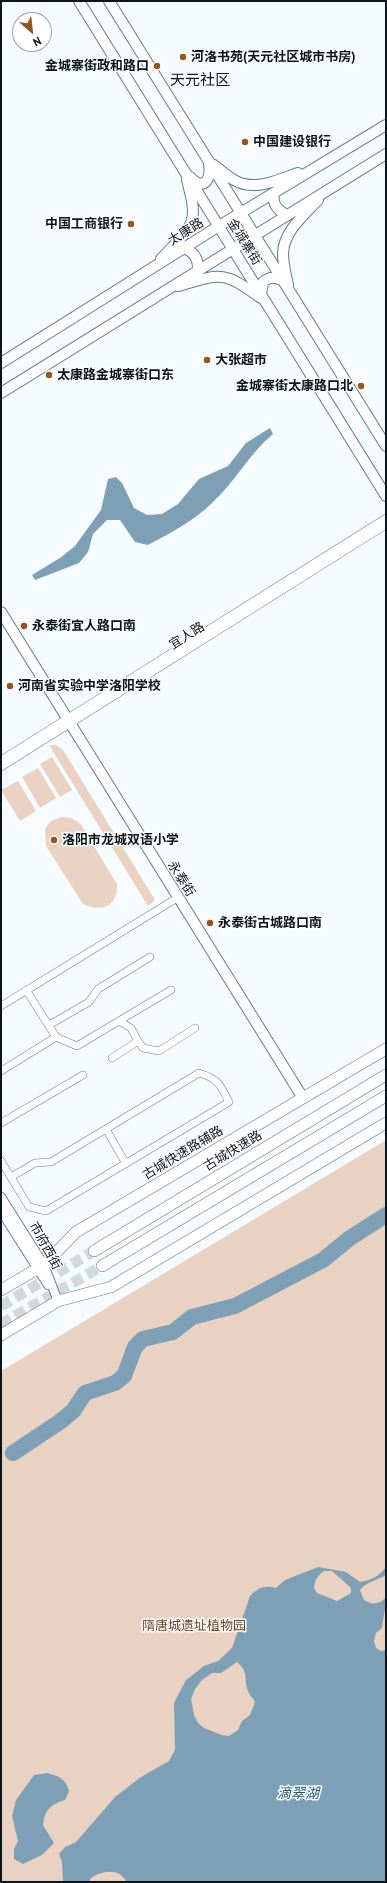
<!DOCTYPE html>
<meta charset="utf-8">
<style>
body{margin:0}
#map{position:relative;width:387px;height:1883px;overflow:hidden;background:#f5fbfe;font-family:"PT Sans",sans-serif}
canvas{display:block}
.frame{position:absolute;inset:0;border:2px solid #0a141a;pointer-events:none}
.north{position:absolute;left:12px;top:12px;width:40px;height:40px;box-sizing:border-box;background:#fff;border:1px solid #9da1a3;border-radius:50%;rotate:152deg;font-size:11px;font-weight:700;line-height:16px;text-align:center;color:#0a141a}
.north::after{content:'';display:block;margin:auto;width:14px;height:18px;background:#95551e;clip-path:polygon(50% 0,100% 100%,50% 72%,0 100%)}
</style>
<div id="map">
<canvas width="387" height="1883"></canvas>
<div class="frame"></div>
<div class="north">N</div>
</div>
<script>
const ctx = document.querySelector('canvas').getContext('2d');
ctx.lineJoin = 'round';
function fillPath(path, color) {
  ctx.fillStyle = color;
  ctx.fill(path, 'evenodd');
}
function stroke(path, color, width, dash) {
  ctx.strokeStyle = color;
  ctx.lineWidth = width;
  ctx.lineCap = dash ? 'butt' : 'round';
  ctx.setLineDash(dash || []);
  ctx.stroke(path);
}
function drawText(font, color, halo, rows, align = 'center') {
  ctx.font = font + ' "PT Sans","Noto Sans SC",sans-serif';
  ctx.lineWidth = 3;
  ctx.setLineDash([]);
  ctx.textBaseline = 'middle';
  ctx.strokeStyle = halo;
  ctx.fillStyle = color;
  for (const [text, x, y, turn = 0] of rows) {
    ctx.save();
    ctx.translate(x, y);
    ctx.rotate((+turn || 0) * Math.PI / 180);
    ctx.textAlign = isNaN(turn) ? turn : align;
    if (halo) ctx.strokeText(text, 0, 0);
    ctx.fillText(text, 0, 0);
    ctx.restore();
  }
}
const green = new Path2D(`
 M 49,745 L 56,745 L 63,750 L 155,900 L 148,906 Z
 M 52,757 L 72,790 L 60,797 L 40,764 Z
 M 38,768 L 56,798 L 40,808 L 22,777 Z
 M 18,781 L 36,811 L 20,821 L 1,790 Z
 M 61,817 L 71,818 L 80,823 L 117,884 C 118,906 102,913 83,904 L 46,846 L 45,829 L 51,821 Z
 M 386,1140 L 386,1882 L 1,1882 L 1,1371 Z`);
const water = new Path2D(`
 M 270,428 L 273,434 C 249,454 235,482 212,503 C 194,521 170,533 148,545 L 135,542 L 120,520 L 107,520 L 93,534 L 88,552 L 79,563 L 35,580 L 32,575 L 60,558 L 75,546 L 101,510 L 108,479 L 116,477 L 122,483 L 134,508 L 147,515 L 162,514 L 178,504 L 199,479 L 228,466 L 246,443 Z
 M 318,1567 L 346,1572 L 360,1582 C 372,1580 379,1576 386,1567 L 386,1575 C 378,1580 366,1582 360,1590 L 364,1600 C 373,1605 379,1605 386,1597 C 386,1608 383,1617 382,1628 L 376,1633 L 374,1641 L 376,1648 L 381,1651 L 386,1650 L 386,1882 L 126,1882 C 120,1867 100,1871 90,1879 L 90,1882 L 63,1882 L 62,1862 L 59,1854 L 65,1847 L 76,1842 L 115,1797 L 141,1777 L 169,1761 L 175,1750 L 174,1703 L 186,1680 L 204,1666 L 218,1661 L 232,1648 L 250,1596 C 258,1588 264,1585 276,1588 L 285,1580 ZM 324,1571 L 332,1571 L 351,1588 L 351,1593 L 337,1601 L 317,1593 L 314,1588 C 315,1580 317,1576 324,1571 ZM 237,1662 C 250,1674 243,1678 248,1691 C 249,1695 253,1698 255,1702 L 250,1715 L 242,1721 L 238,1730 L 229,1736 L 222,1735 L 204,1728 L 198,1723 L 194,1715 L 191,1699 L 195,1689 L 202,1680 L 212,1673 L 221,1673 Z
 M 47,1773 C 59,1776 66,1779 69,1791 L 65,1800 C 49,1806 46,1808 43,1825 L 54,1843 L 42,1855 L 23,1864 L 14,1859 L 14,1849 L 18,1841 L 12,1816 L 16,1800 L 34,1775 Z`);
const river = new Path2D(`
 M 13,1453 L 61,1421 L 73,1411 L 85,1393 L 115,1383 L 124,1376 L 135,1347 L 143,1339 L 173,1332 L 192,1317 L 235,1306 L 323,1260 L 350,1238 L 386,1215`);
const trunkTunnel = new Path2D(`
 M 1,1306 L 94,1251
 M 1,1324 L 102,1266`);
const minor = new Path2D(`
 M 1,760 L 386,518
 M 1,767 L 386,525
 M 26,990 L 56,1037
 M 1,1006 L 177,898
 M 119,1021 L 131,1028 L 138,1041
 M 49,1025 L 89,1002 L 98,989 L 150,957
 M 112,1058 L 138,1041 L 143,1048 L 159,1051 L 195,1028
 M 1,1071 L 56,1037 L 77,1046 L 171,990
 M 1,1123 L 83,1075
 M 106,1129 L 126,1164
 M 1,1161 L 29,1207 L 46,1211 L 229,1102 C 220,1085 219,1079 199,1073 L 51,1162 L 35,1163 L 11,1177`);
const tertiary = new Path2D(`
 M 1,1197 L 44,1265 L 58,1301
 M 1,1211 L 48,1285`);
const secondary = new Path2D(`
 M 79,1 L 386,496
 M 109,1 L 386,446
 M 214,165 C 220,170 227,176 234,180 C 254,192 278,180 298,173
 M 190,177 C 204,191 211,181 209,164
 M 274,193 C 272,204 277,210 287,215
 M 184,248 C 195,253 198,258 198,270
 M 161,259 C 169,250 190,231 192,220 C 195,207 190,193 187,180
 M 288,285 C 286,275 283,264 283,254 C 283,232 304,215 318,200
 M 178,286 C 222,273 223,271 261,298
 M 261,294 L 263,282 C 271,276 275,277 284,281
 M 1,363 L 219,226 L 386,125
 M 1,393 L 386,154
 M 1,612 L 303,1098`);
const primary = new Path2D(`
 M 1,1290 L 44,1265 L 76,1232 L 386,1049
 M 1,1335 L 58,1301 L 111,1287 L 386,1123`);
const trunk = new Path2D(`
 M 94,1251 L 386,1075
 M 102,1266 L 386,1096`);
const markers = [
 [183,57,4,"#95551e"],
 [157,66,4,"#95551e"],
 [245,142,4,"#95551e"],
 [131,224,4,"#95551e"],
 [207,360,4,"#95551e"],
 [49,375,4,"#95551e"],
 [361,386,4,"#95551e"],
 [24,626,4,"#95551e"],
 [10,686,4,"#95551e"],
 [54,840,4,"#95551e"],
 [210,923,4,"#95551e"]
];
const poiNames = [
 ["河洛书苑(天元社区城市书房)",191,57],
 ["金城寨街政和路口",149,66,"right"],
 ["中国建设银行",253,142],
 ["中国工商银行",123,224,"right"],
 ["大张超市",215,360],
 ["太康路金城寨街口东",57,375],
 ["金城寨街太康路口北",353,386,"right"],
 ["永泰街宜人路口南",32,626],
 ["河南省实验中学洛阳学校",18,686],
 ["洛阳市龙城双语小学",62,840],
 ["永泰街古城路口南",218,923]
];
const streetNames = [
 ["太康路",186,232,-32],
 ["金城寨街",244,242,58],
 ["宜人路",187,636,-32],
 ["永泰街",181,879,58],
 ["古城快速路",233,1151,-31],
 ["古城快速路辅路",183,1153,-31],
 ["市府西街",45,1246,61]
];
const parkNames = [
 ["隋唐城遗址植物园",194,1626]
];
const waterNames = [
 ["滴翠湖",298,1794]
];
const quarterNames = [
 ["天元社区",200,81]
];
fillPath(green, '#ead2c2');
fillPath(water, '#7da0b7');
stroke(river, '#7da0b7', 16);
stroke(trunkTunnel, '#d2d8dc', 11, [11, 5.5]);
stroke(minor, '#637d8d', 8);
stroke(tertiary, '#637d8d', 10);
stroke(secondary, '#637d8d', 12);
stroke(primary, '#637d8d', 12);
stroke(trunk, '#637d8d', 12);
stroke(minor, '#fff', 7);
stroke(tertiary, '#fff', 8);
stroke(secondary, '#fff', 10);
stroke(primary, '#fff', 11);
stroke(trunk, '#fff', 11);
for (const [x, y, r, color] of markers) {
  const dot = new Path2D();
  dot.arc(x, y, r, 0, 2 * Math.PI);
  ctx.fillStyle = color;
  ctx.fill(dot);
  stroke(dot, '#fff', 1.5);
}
drawText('bold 13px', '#0a141a', '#fff', poiNames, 'left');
drawText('13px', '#0a141a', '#fff', streetNames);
drawText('13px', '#70431e', '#fff', parkNames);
drawText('italic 14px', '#1c597a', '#fff', waterNames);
drawText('15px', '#0a141a', '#fff', quarterNames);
</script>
